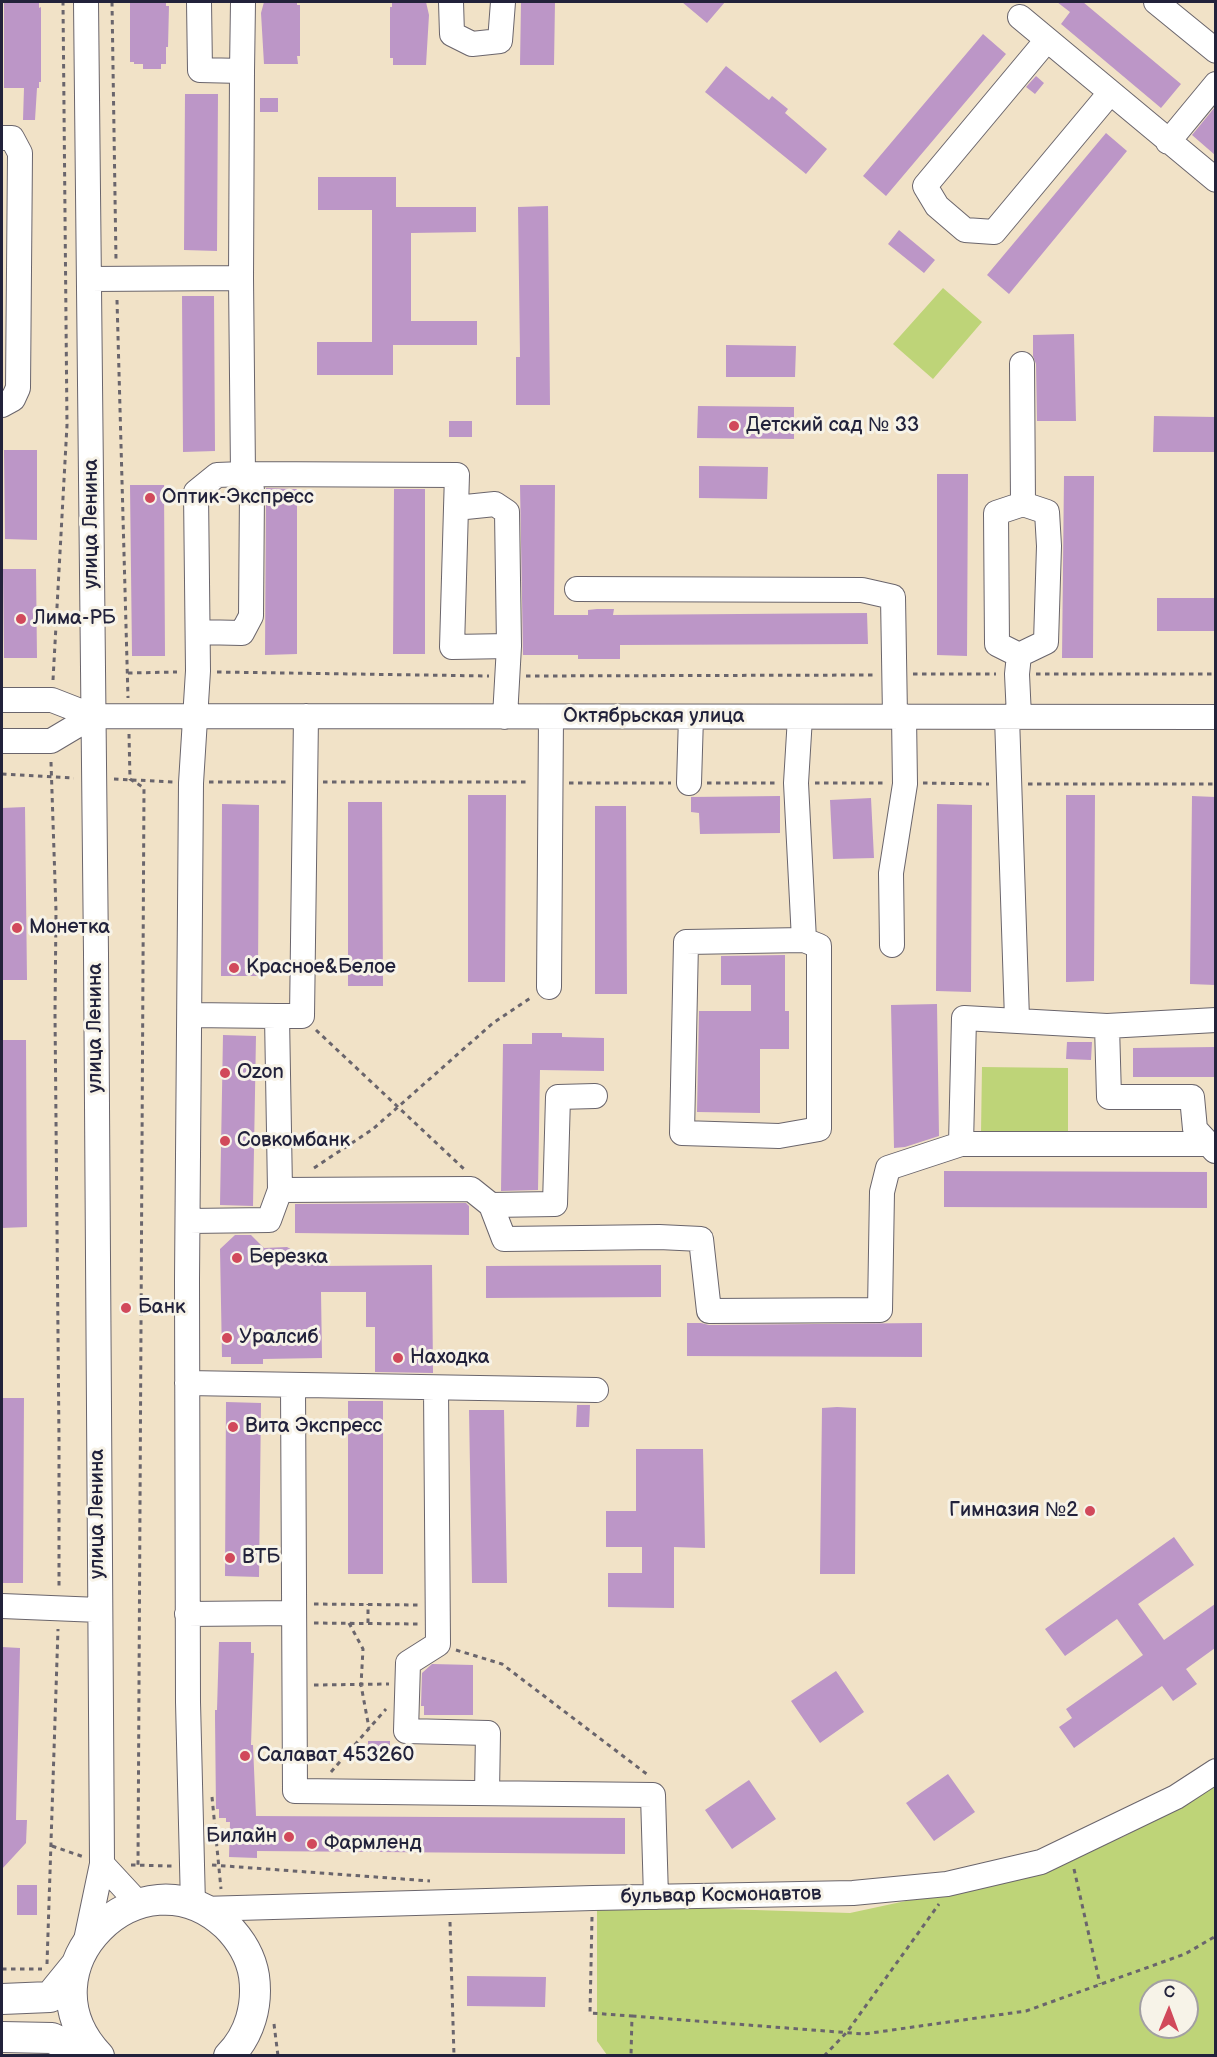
<!DOCTYPE html>
<meta charset="utf-8">
<style>
body{margin:0}
#map{position:relative;width:1217px;height:2057px;overflow:hidden;background:#f1e2c7;font-family:"Balsamiq Sans",sans-serif}
canvas{display:block}
.frame{position:absolute;inset:0;border:3px solid #22223b;pointer-events:none}
.north{position:absolute;left:1139px;top:1979px;width:60px;height:60px;box-sizing:border-box;background:#f7f3e8;border:2px solid #a29fa3;border-radius:50%;rotate:1deg;font-size:16px;font-weight:700;line-height:24px;text-align:center;color:#22223b}
.north::after{content:'';display:block;margin:auto;width:21px;height:27px;background:#d1495b;clip-path:polygon(50% 0,100% 100%,50% 72%,0 100%)}
</style>
<div id="map">
<canvas width="1217" height="2057"></canvas>
<div class="frame"></div>
<div class="north">С</div>
</div>
<script>
const ctx = document.querySelector('canvas').getContext('2d');
ctx.lineJoin = 'round';
function fillPath(path, color) {
  ctx.fillStyle = color;
  ctx.fill(path, 'evenodd');
}
function stroke(path, color, width, dash) {
  ctx.strokeStyle = color;
  ctx.lineWidth = width;
  ctx.lineCap = dash ? 'butt' : 'round';
  ctx.setLineDash(dash || []);
  ctx.stroke(path);
}
function drawText(font, color, halo, rows, align = 'center') {
  ctx.font = font + ' "Balsamiq Sans",sans-serif';
  ctx.lineWidth = 6;
  ctx.setLineDash([]);
  ctx.textBaseline = 'middle';
  ctx.strokeStyle = halo;
  ctx.fillStyle = color;
  for (const [text, x, y, turn = 0] of rows) {
    ctx.save();
    ctx.translate(x, y);
    ctx.rotate((+turn || 0) * Math.PI / 180);
    ctx.textAlign = isNaN(turn) ? turn : align;
    if (halo) ctx.strokeText(text, 0, 0);
    ctx.fillText(text, 0, 0);
    ctx.restore();
  }
}
const green = new Path2D(`
 M 943,288 L 982,322 L 933,379 L 893,344 Z
 M 982,1067 L 1068,1068 L 1068,1134 L 981,1133 Z
 M 1215,1785 L 1215,2055 L 607,2055 L 597,2041 L 597,1905 L 850,1913 L 1017,1877 L 1125,1836 ZM 1151,1991 L 1187,1991 L 1187,2027 L 1151,2027 Z`);
const building = new Path2D(`
 M 4,2 L 39,2 L 39,8 L 41,7 L 41,82 L 39,82 L 39,88 L 37,88 L 35,120 L 23,120 L 24,88 L 4,88 Z
 M 130,2 L 166,2 L 166,6 L 169,6 L 168,47 L 166,47 L 166,64 L 161,64 L 161,69 L 143,69 L 143,64 L 134,64 L 134,62 L 130,62 Z
 M 264,2 L 297,2 L 297,5 L 300,5 L 300,56 L 297,56 L 298,64 L 264,64 L 261,13 Z
 M 392,2 L 426,2 L 429,15 L 426,65 L 393,65 L 393,58 L 390,58 L 390,7 L 392,7 Z
 M 521,2 L 555,2 L 554,65 L 520,65 Z
 M 682,2 L 725,2 L 707,23 Z
 M 1057,2 L 1083,2 L 1181,84 L 1161,108 L 1061,24 L 1070,12 Z
 M 983,34 L 1006,54 L 886,196 L 863,176 Z
 M 726,66 L 769,100 L 772,96 L 788,109 L 785,113 L 827,149 L 806,174 L 705,92 Z
 M 1036,76 L 1044,83 L 1035,94 L 1026,87 Z
 M 185,94 L 218,94 L 217,251 L 184,250 Z
 M 260,98 L 278,98 L 278,112 L 260,112 Z
 M 1215,107 L 1215,155 L 1192,135 Z
 M 1106,133 L 1127,151 L 1009,294 L 987,275 Z
 M 318,177 L 396,177 L 396,207 L 476,207 L 476,232 L 411,233 L 411,321 L 477,321 L 477,345 L 393,345 L 393,375 L 317,375 L 317,342 L 372,342 L 372,210 L 318,210 Z
 M 548,206 L 550,405 L 516,405 L 516,357 L 520,357 L 518,207 Z
 M 899,230 L 935,260 L 924,273 L 888,244 Z
 M 182,296 L 214,296 L 215,451 L 183,452 Z
 M 1074,334 L 1076,421 L 1037,421 L 1036,364 L 1033,356 L 1033,335 Z
 M 726,345 L 796,346 L 795,377 L 726,377 Z
 M 698,406 L 794,407 L 794,439 L 697,438 Z
 M 1154,416 L 1215,417 L 1215,452 L 1153,452 Z
 M 449,421 L 472,421 L 472,437 L 449,437 Z
 M 4,450 L 37,450 L 37,540 L 5,539 Z
 M 699,466 L 768,467 L 767,499 L 699,498 Z
 M 937,474 L 968,474 L 967,656 L 937,655 Z
 M 1064,476 L 1094,476 L 1093,658 L 1062,658 Z
 M 130,485 L 164,485 L 165,656 L 132,656 Z
 M 520,485 L 555,485 L 554,615 L 588,615 L 588,610 L 597,609 L 614,609 L 613,615 L 867,613 L 868,644 L 620,645 L 620,659 L 578,659 L 578,655 L 523,655 Z
 M 266,488 L 297,489 L 297,654 L 265,655 Z
 M 394,489 L 425,489 L 425,654 L 393,654 Z
 M 3,569 L 36,569 L 37,658 L 4,658 Z
 M 1157,598 L 1215,598 L 1215,631 L 1157,631 Z
 M 468,795 L 506,795 L 505,982 L 468,982 Z
 M 1066,795 L 1095,795 L 1094,981 L 1066,982 Z
 M 780,796 L 780,833 L 700,834 L 699,813 L 691,812 L 691,797 Z
 M 1192,796 L 1215,797 L 1215,985 L 1190,984 Z
 M 871,798 L 874,858 L 833,859 L 830,800 Z
 M 348,802 L 382,802 L 383,986 L 348,986 Z
 M 222,804 L 259,805 L 258,976 L 221,976 Z
 M 937,804 L 972,805 L 971,992 L 936,991 Z
 M 595,806 L 626,806 L 627,994 L 595,994 Z
 M 25,807 L 27,980 L 2,980 L 2,808 Z
 M 785,955 L 785,1011 L 789,1011 L 789,1049 L 760,1049 L 760,1113 L 697,1112 L 699,1011 L 751,1011 L 751,985 L 721,985 L 721,956 Z
 M 937,1004 L 939,1136 L 905,1147 L 894,1148 L 891,1005 Z
 M 532,1033 L 562,1033 L 562,1037 L 604,1038 L 604,1071 L 540,1070 L 538,1190 L 501,1191 L 503,1044 L 532,1044 Z
 M 223,1035 L 256,1036 L 253,1206 L 220,1205 Z
 M 2,1040 L 26,1040 L 27,1227 L 2,1228 Z
 M 1067,1042 L 1092,1042 L 1091,1060 L 1066,1059 Z
 M 1215,1047 L 1215,1077 L 1133,1077 L 1133,1048 Z
 M 944,1171 L 1207,1172 L 1207,1208 L 944,1207 Z
 M 466,1203 L 469,1206 L 469,1235 L 295,1233 L 295,1204 Z
 M 235,1235 L 251,1235 L 264,1248 L 287,1247 L 321,1266 L 432,1265 L 433,1373 L 375,1372 L 375,1327 L 366,1327 L 366,1292 L 321,1292 L 322,1358 L 263,1359 L 263,1364 L 231,1364 L 231,1357 L 222,1357 L 220,1249 Z
 M 661,1265 L 661,1297 L 486,1298 L 486,1266 Z
 M 687,1323 L 701,1323 L 709,1325 L 922,1323 L 922,1357 L 687,1356 Z
 M 2,1398 L 24,1398 L 23,1583 L 2,1583 Z
 M 348,1401 L 383,1401 L 383,1574 L 348,1574 Z
 M 226,1402 L 261,1403 L 259,1577 L 225,1576 Z
 M 577,1405 L 590,1405 L 589,1427 L 576,1427 Z
 M 837,1407 L 856,1408 L 855,1574 L 820,1574 L 822,1408 Z
 M 469,1410 L 504,1410 L 507,1583 L 472,1583 Z
 M 636,1449 L 703,1449 L 705,1548 L 674,1547 L 674,1608 L 608,1607 L 608,1573 L 642,1573 L 642,1547 L 606,1547 L 606,1511 L 636,1511 Z
 M 1174,1537 L 1194,1565 L 1138,1604 L 1164,1640 L 1215,1604 L 1215,1648 L 1186,1669 L 1197,1684 L 1173,1701 L 1162,1686 L 1074,1748 L 1059,1727 L 1072,1718 L 1066,1709 L 1143,1655 L 1117,1619 L 1065,1656 L 1045,1629 Z
 M 219,1642 L 251,1642 L 251,1653 L 254,1653 L 251,1745 L 253,1745 L 256,1816 L 625,1818 L 625,1854 L 257,1851 L 257,1858 L 229,1857 L 230,1822 L 226,1822 L 226,1818 L 219,1818 L 219,1809 L 216,1809 L 215,1718 L 215,1710 L 217,1710 Z
 M 2,1647 L 20,1648 L 16,1820 L 27,1820 L 26,1843 L 2,1869 Z
 M 432,1664 L 473,1665 L 473,1715 L 424,1715 L 424,1706 L 421,1706 L 422,1673 Z
 M 836,1671 L 864,1712 L 820,1743 L 791,1701 Z
 M 368,1741 L 390,1741 L 390,1756 L 368,1756 Z
 M 948,1774 L 975,1812 L 934,1841 L 906,1803 Z
 M 749,1780 L 776,1819 L 732,1849 L 705,1810 Z
 M 17,1885 L 37,1885 L 37,1915 L 17,1915 Z
 M 467,1976 L 546,1977 L 545,2007 L 467,2006 Z`);
const path = new Path2D(`
 M 112,2 L 116,260
 M 117,300 L 128,698
 M 217,672 L 489,676
 M 128,673 L 177,672
 M 913,674 L 996,674
 M 1036,674 L 1216,674
 M 526,676 L 876,675
 M 53,680 L 67,425 L 63,2
 M 129,734 L 130,779 L 144,788 L 138,1865
 M 51,762 L 56,911 L 55,1013 L 59,1440 L 59,1589
 M 2,774 L 74,778
 M 114,779 L 173,782
 M 209,782 L 287,782
 M 323,782 L 530,782
 M 569,783 L 671,783
 M 707,783 L 776,783
 M 815,783 L 887,783
 M 923,783 L 989,784
 M 1028,784 L 1216,784
 M 316,1030 L 464,1169
 M 314,1168 L 373,1129 L 493,1023 L 532,997
 M 314,1604 L 418,1605
 M 314,1623 L 418,1624
 M 349,1623 L 363,1649 L 361,1685 L 369,1728
 M 368,1623 L 368,1604
 M 456,1650 L 502,1664 L 648,1775
 M 314,1685 L 389,1684
 M 331,1772 L 386,1709
 M 212,1797 L 221,1889
 M 52,1846 L 84,1857
 M 131,1865 L 172,1866
 M 212,1865 L 430,1881
 M 1074,1869 L 1100,1984
 M 592,1917 L 590,2013 L 632,2016 L 631,2056
 M 450,1922 L 454,2056
 M 47,1964 L 58,1629
 M 2,1969 L 42,1969
 M 632,2016 L 864,2034 L 1026,2011 L 1185,1954 L 1216,1936
 M 274,2024 L 278,2056
 M 824,2056 L 847,2032 L 939,1904`);
const minor = new Path2D(`
 M 199,2 L 200,70 L 242,71 L 241,278
 M 451,2 L 452,34 L 472,44 L 500,41 L 503,2
 M 1156,2 L 1216,51
 M 1020,17 L 1216,180
 M 1047,40 L 925,186 L 937,206 L 965,230 L 994,232 L 1110,93
 M 242,71 L 243,2
 M 2,138 L 12,138 L 20,153 L 18,388 L 13,399 L 2,405
 M 1168,142 L 1216,84
 M 90,279 L 241,278 L 243,474 L 457,475 L 456,508 L 495,504 L 507,512 L 509,646 L 505,717
 M 456,508 L 452,647 L 509,646
 M 577,589 L 862,590 L 893,597 L 895,716
 M 1019,655 L 1046,642 L 1049,546 L 1047,512 L 1023,504
 M 2,700 L 52,700 L 93,716 L 1216,717
 M 800,717 L 796,783 L 804,940
 M 1007,717 L 1017,1019
 M 1019,717 L 1017,674 L 1019,655 L 997,644 L 996,513 L 1023,504 L 1022,364
 M 2,741 L 51,741 L 93,716
 M 689,783 L 691,717
 M 804,940 L 819,946 L 819,1129 L 779,1136 L 682,1133 L 686,942 Z
 M 892,945 L 891,873 L 905,784 L 904,716
 M 549,987 L 551,717
 M 190,1015 L 277,1016
 M 1107,1026 L 1109,1097 L 1192,1097 L 1195,1129 L 1215,1151
 M 961,1144 L 1208,1144
 M 280,1190 L 277,1016 L 302,1016 L 306,716
 M 491,1205 L 555,1204 L 558,1097 L 595,1096
 M 189,1221 L 269,1220 L 280,1190 L 471,1189 L 491,1205 L 504,1239 L 659,1237 L 701,1239 L 709,1311 L 880,1310 L 882,1192 L 888,1168 L 961,1144 L 964,1018 L 1107,1026 L 1216,1020
 M 187,1383 L 596,1390
 M 293,1386 L 295,1791 L 653,1795 L 656,1897
 M 436,1388 L 438,1644 L 408,1663 L 406,1731 L 488,1733 L 487,1793
 M 2,1606 L 99,1610
 M 187,1614 L 294,1613
 M 102,1864 L 139,1904
 M 193,1905 L 188,1702 L 187,1279 L 191,783 L 198,671 L 196,492 L 217,475 L 243,474 L 252,490 L 251,616 L 242,633 L 198,632
 M 202,1909 L 593,1898 L 853,1893 L 947,1884 L 1041,1862 L 1176,1797 L 1216,1771
 M 85,1945 L 102,1864 L 96,954 L 86,2`);
const major = new Path2D(`
 M 2,1999 L 50,1997 L 76,1965
 M 2,2037 L 52,2038 L 88,2056
 M 99,2056 C 16,1969 141,1846 226,1925 C 240,1939 251,1957 254,1976 C 258,2005 250,2035 229,2056`);
const markers = [
 [734,426,6,"#d1495b"],
 [150,498,6,"#d1495b"],
 [21,619,6,"#d1495b"],
 [17,928,6,"#d1495b"],
 [234,968,6,"#d1495b"],
 [225,1073,6,"#d1495b"],
 [225,1141,6,"#d1495b"],
 [237,1258,6,"#d1495b"],
 [126,1308,6,"#d1495b"],
 [227,1338,6,"#d1495b"],
 [398,1358,6,"#d1495b"],
 [233,1427,6,"#d1495b"],
 [1090,1511,6,"#d1495b"],
 [230,1558,6,"#d1495b"],
 [245,1756,6,"#d1495b"],
 [289,1837,6,"#d1495b"],
 [312,1844,6,"#d1495b"]
];
const poiNames = [
 ["Детский сад № 33",746,426],
 ["Оптик-Экспресс",162,498],
 ["Лима-РБ",33,619],
 ["Монетка",29,928],
 ["Красное&Белое",246,968],
 ["Ozon",237,1073],
 ["Совкомбанк",237,1141],
 ["Березка",249,1258],
 ["Банк",138,1308],
 ["Уралсиб",239,1338],
 ["Находка",410,1358],
 ["Вита Экспресс",245,1427],
 ["Гимназия №2",1078,1511,"right"],
 ["ВТБ",242,1558],
 ["Салават 453260",257,1756],
 ["Билайн",277,1837,"right"],
 ["Фармленд",324,1844]
];
const streetNames = [
 ["улица Ленина",92,524,-90],
 ["Октябрьская улица",654,717],
 ["улица Ленина",96,1028,-90],
 ["улица Ленина",98,1514,-90],
 ["бульвар Космонавтов",721,1896,-1]
];
fillPath(green, '#bed478');
fillPath(building, '#bc96c7');
stroke(minor, '#6a656c', 26);
stroke(major, '#6a656c', 32);
stroke(path, '#6a656c', 3, [4.5, 4.5]);
stroke(minor, '#fff', 24);
stroke(major, '#fff', 30);
for (const [x, y, r, color] of markers) {
  const dot = new Path2D();
  dot.arc(x, y, r, 0, 2 * Math.PI);
  ctx.fillStyle = color;
  ctx.fill(dot);
  stroke(dot, '#f7f3e8', 2);
}
drawText('20px', '#22223b', '#f7f3e8', poiNames, 'left');
drawText('20px', '#22223b', '#f7f3e8', streetNames);
</script>
